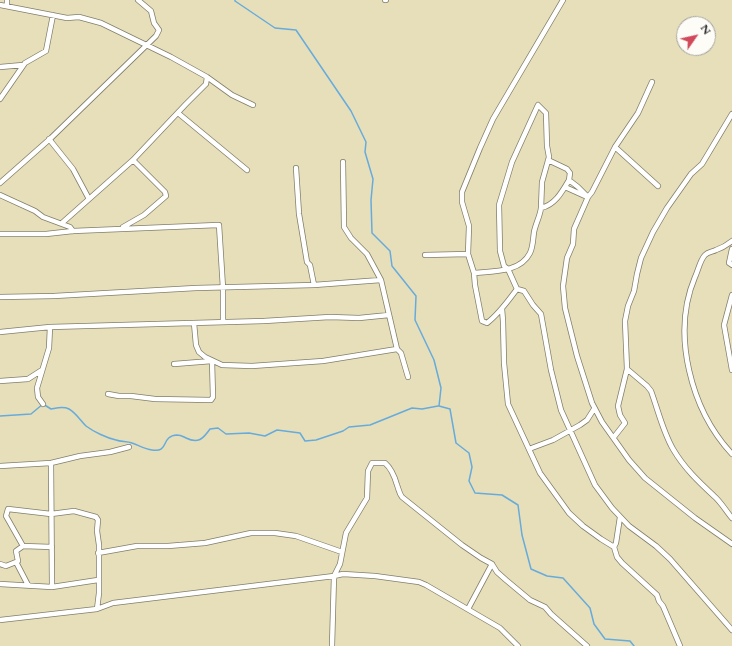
<!DOCTYPE html>
<style>
body{margin:0}
#map{position:relative;width:732px;height:646px;overflow:hidden;background:#e6dfba;font-family:Cardo,serif}
canvas{display:block}
.north{position:absolute;left:676px;top:16px;width:40px;height:40px;box-sizing:border-box;background:#fdfcf7;border:1px solid #a3a29f;border-radius:50%;rotate:56deg;font-size:11px;font-weight:700;line-height:16px;text-align:center;color:#1c1c1c}
.north::after{content:'';display:block;margin:auto;width:14px;height:18px;background:#d1495b;clip-path:polygon(50% 0,100% 100%,50% 72%,0 100%)}
</style>
<div id="map">
<canvas width="732" height="646"></canvas>
<div class="north">N</div>
</div>
<script>
const ctx = document.querySelector('canvas').getContext('2d');
ctx.lineJoin = 'round';
function stroke(path, color, width, dash) {
  ctx.strokeStyle = color;
  ctx.lineWidth = width;
  ctx.lineCap = dash ? 'butt' : 'round';
  ctx.setLineDash(dash || []);
  ctx.stroke(path);
}
const stream = new Path2D(`
 M 235,0 L 235,1 L 275,28 L 296,30 L 351,111 L 366,142 L 365,152 L 373,179 L 371,200 L 372,233 L 390,251 L 392,266 L 416,296 L 415,320 L 434,360 L 441,388 L 439,406 L 450,409 L 456,443 L 469,453 L 472,467 L 469,481 L 475,493 L 502,495 L 518,505 L 522,535 L 531,569 L 547,576 L 563,578 L 590,608 L 594,624 L 605,639 L 630,641 L 634,646
 M 0,416 L 31,414 L 43,404 L 51,409 C 57,408 63,406 69,409 C 76,413 80,420 86,426 C 94,432 107,438 116,440 C 121,442 127,441 132,443 C 138,445 145,449 152,450 C 170,453 160,436 177,435 C 181,435 182,436 186,438 C 198,444 203,439 210,429 L 218,428 L 226,434 L 249,433 L 265,436 L 277,430 L 300,433 L 305,441 L 316,440 L 343,431 L 349,427 L 370,425 L 412,408 L 422,409 L 438,406`);
const street = new Path2D(`
 M 385,0 L 386,0
 M 0,5 L 67,18 L 79,17 L 101,23 L 171,57 L 207,77 L 232,95 L 253,105
 M 7,6 L 7,0
 M 0,67 L 23,65
 M 652,82 L 638,113 L 615,147 L 592,192 L 588,197 L 574,229 L 573,244 L 567,258 L 563,286 L 565,308 L 577,356 L 592,403 L 602,422 L 629,460 L 645,478 L 695,518 L 732,544
 M 0,99 L 25,63 L 46,51 L 53,15
 M 178,113 L 247,170
 M 49,139 L 73,169 L 89,199
 M 615,147 L 658,186
 M 548,160 L 567,169 L 570,173 L 569,180 L 578,187 L 588,197
 M 343,162 L 344,227 L 351,238 L 367,254 L 381,280 L 397,349 L 401,353 L 408,377
 M 296,168 L 299,214 L 307,262 L 310,265 L 314,285
 M 0,183 L 51,138 L 156,36 L 159,30 L 154,23 L 151,11 L 138,0
 M 565,187 L 585,196
 M 0,195 L 35,211 L 43,217 L 70,227 L 73,231
 M 541,208 L 542,182 L 549,157 L 547,146 L 546,113 L 538,105 L 512,162 L 499,205 L 500,251 L 504,266 L 508,269 L 517,289 L 524,291 L 533,305 L 541,314 L 551,370 L 561,410 L 595,485 L 612,508 L 629,526 L 656,546 L 670,559 L 732,630
 M 62,223 L 133,160 L 186,104 L 206,84 L 207,77
 M 123,227 L 144,215 L 166,196 L 165,192 L 133,160
 M 0,234 L 46,234 L 73,231 L 218,225 L 219,225 L 223,288 L 223,322
 M 732,241 C 727,245 722,248 716,250 C 712,252 708,252 705,255 C 700,260 698,271 695,277 C 671,334 691,410 732,454
 M 732,249 L 729,263 L 732,265
 M 425,255 L 468,254
 M 474,273 C 492,271 520,273 530,253 C 533,247 533,239 534,232 C 536,223 540,216 541,208 C 555,205 562,192 569,180
 M 517,289 C 508,301 499,314 487,323 L 482,321 L 475,285 L 474,273 L 468,254 L 469,226 L 462,202 L 462,192 L 480,148 L 493,119 L 563,0
 M 732,295 L 724,325 L 732,370
 M 0,297 L 54,296 L 196,288 L 314,285 L 381,280
 M 502,309 L 503,321 L 504,363 L 508,404 L 540,473 L 569,513 L 583,526 L 601,539 L 614,547
 M 194,323 L 196,345 L 199,352 L 205,357 L 222,365 L 252,366 L 323,361 L 397,349
 M 0,332 L 50,327 L 264,321 L 330,317 L 359,318 L 389,315
 M 627,369 L 647,386 L 651,391 C 658,410 663,432 673,449 C 684,468 699,482 714,496 C 721,502 726,511 732,518
 M 0,381 L 28,379 L 42,370
 M 108,394 L 119,396 L 131,396 L 155,399 L 211,400 L 213,397 L 212,361 L 174,364
 M 43,404 L 38,397 L 37,388 L 49,348 L 50,327
 M 614,437 L 625,423 L 620,415 L 618,406 L 627,369 L 625,321 L 628,306 L 634,291 L 637,274 L 641,258 L 653,232 L 667,208 L 691,174 L 702,164 L 732,114
 M 529,449 L 553,440 L 580,425 L 587,420 L 594,409
 M 51,463 L 52,587
 M 0,466 L 51,463 L 80,456 L 110,452 L 129,447
 M 620,517 L 616,543 L 614,547 L 617,557 L 622,563 L 657,595 L 659,601 L 663,606 L 680,646
 M 23,546 L 6,516 L 8,509 L 51,514 L 74,511 L 96,517 L 98,520 L 97,531 L 99,545 L 99,593 L 97,609
 M 98,553 L 137,546 L 168,546 L 205,543 L 251,533 L 275,533 L 296,536 L 342,552
 M 0,564 L 6,566 L 16,562
 M 0,584 L 52,587 L 98,580
 M 28,585 L 16,562 L 18,561 L 16,551 L 23,546 L 52,547
 M 468,609 L 492,564
 M 0,620 L 97,609 L 113,603 L 334,576 L 343,574 L 375,576 L 419,582 L 426,585 L 500,628 L 518,646
 M 332,646 L 334,576 L 340,564 L 346,533 L 367,498 L 368,471 L 372,463 L 385,463 C 391,468 395,478 397,485 C 399,490 399,493 402,497 L 462,545 L 481,558 L 492,564 L 497,572 L 506,580 L 530,600 L 545,607 L 551,614 L 587,646`);
stroke(stream, '#67abdc', 1.5);
stroke(street, '#817e6b', 6);
stroke(street, '#fff', 4.5);
</script>
